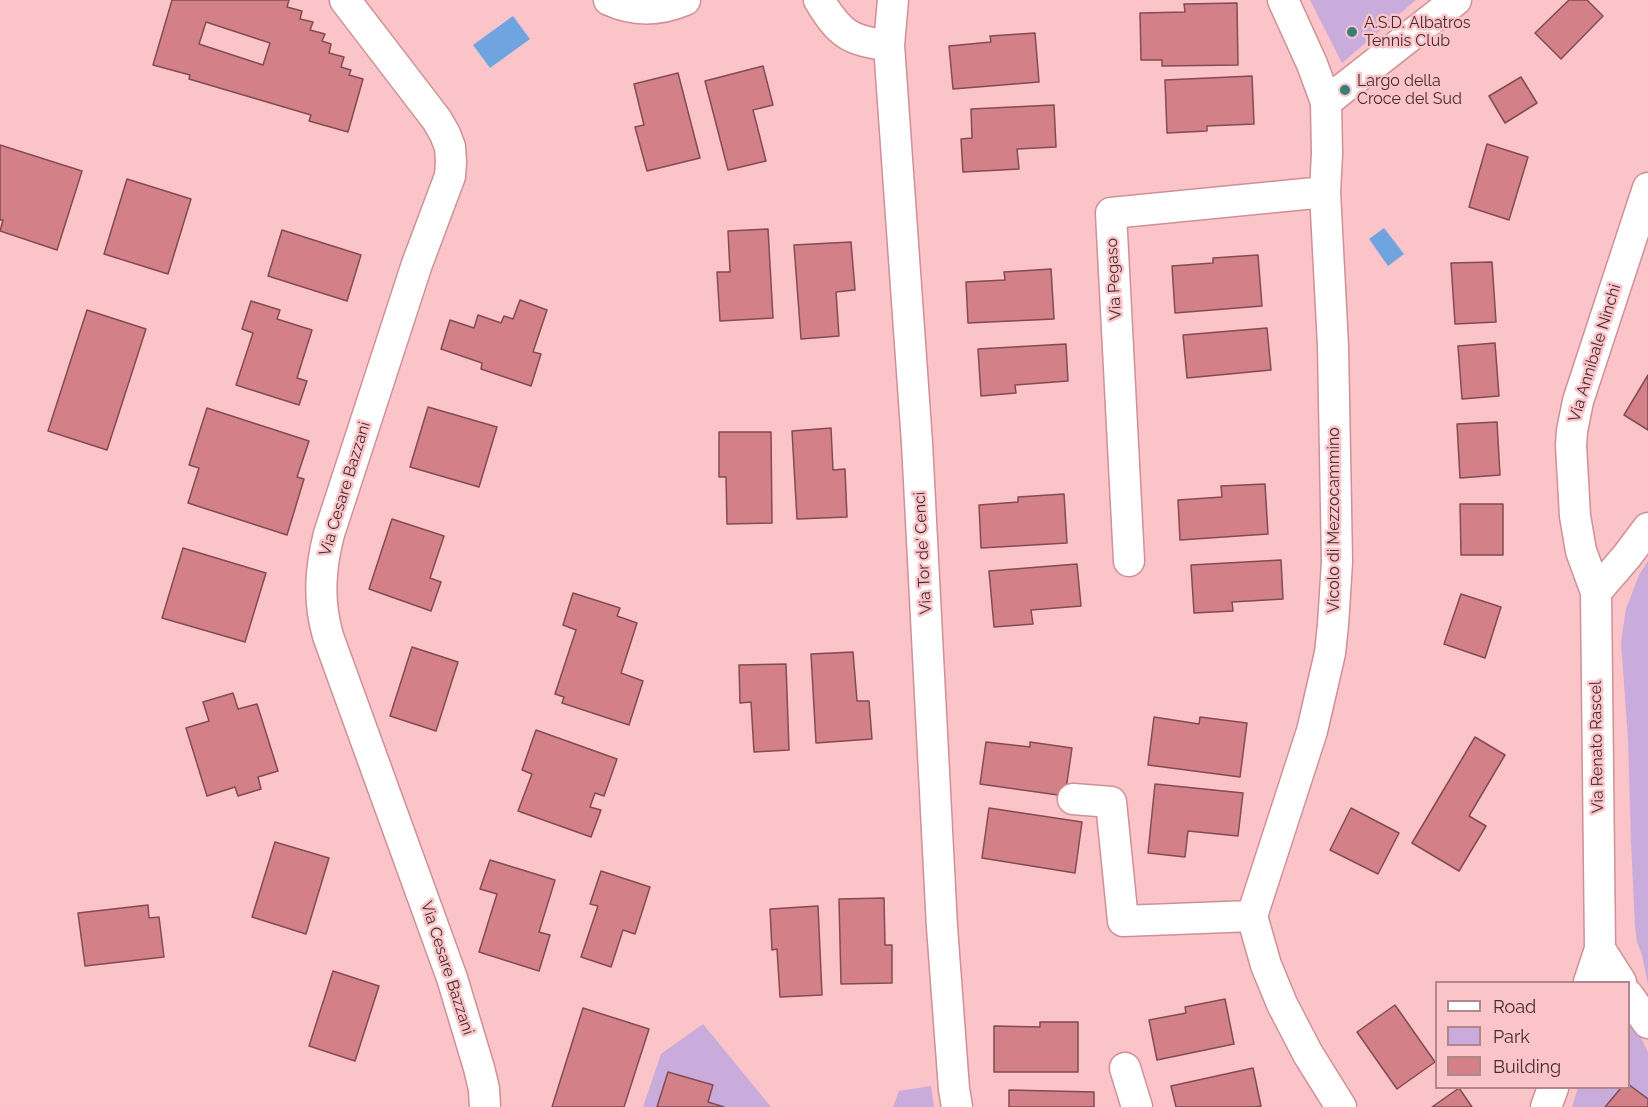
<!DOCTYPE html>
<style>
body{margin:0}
#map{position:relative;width:1648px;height:1107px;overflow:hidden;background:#fac4c9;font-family:Raleway,sans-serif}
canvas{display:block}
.legend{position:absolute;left:1435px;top:981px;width:195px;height:108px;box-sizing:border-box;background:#fac4c9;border:2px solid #b2878b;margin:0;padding:8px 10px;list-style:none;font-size:18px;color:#452b2e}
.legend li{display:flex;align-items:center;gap:12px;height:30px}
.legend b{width:30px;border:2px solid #b2878b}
</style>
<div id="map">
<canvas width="1648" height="1107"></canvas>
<ul class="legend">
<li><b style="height:8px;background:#fff"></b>Road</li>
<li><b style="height:16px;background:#c9abdc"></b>Park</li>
<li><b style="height:16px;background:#d38089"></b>Building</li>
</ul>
</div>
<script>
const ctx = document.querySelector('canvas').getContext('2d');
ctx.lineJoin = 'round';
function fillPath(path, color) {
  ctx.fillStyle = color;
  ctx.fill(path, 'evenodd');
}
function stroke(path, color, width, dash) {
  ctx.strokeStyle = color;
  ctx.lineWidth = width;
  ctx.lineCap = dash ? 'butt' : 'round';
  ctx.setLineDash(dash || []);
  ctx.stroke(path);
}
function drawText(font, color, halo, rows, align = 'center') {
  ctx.font = font + ' Raleway,sans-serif';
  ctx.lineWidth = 5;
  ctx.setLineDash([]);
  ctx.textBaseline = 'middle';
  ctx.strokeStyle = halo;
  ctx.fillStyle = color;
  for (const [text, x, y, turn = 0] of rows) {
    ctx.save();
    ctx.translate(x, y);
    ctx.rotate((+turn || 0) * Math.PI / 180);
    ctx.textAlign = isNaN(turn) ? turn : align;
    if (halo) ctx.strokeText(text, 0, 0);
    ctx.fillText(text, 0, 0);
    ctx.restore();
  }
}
const green = new Path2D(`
 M 1310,0 L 1416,0 L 1342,63 Z
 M 1648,561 L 1648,985 L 1642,955 L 1637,942 L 1635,926 L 1631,841 L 1628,739 L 1621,642 L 1626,609 L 1639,575 Z
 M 1629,1014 L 1648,1052 L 1648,1107 L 1572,1107 L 1578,1088 L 1628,1088 Z
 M 703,1024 L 771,1107 L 643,1107 L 661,1054 Z
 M 931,1086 L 934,1107 L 893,1107 L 899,1091 Z`);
const water = new Path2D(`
 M 513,16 L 530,39 L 490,68 L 473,45 Z
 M 1384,228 L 1404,254 L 1388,266 L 1369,239 Z`);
const building = new Path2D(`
 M 172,0 L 289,0 L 287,7 L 302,11 L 300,19 L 313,22 L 310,30 L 325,34 L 322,41 L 331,44 L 329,53 L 344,57 L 341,67 L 351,70 L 349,75 L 363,79 L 348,132 L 309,121 L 311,115 L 189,79 L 190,75 L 153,65 ZM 206,22 L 270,43 L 263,65 L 199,44 Z
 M 1569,0 L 1587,0 L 1603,16 L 1561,59 L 1535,33 Z
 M 1237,3 L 1238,65 L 1162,66 L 1162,60 L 1141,60 L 1140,13 L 1185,12 L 1184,4 Z
 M 1035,33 L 1039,82 L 953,89 L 949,46 L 991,42 L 990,36 Z
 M 763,66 L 773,105 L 753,110 L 766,161 L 728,170 L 705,81 Z
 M 678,73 L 700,158 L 647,171 L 635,127 L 644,125 L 634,84 Z
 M 1252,76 L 1254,124 L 1207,126 L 1207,131 L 1167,133 L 1165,80 Z
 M 1521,77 L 1537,103 L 1505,123 L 1489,96 Z
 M 1054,105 L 1056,147 L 1017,149 L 1019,169 L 963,172 L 961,139 L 972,138 L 971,109 Z
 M 1487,144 L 1528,157 L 1509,220 L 1469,207 Z
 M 0,145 L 82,171 L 57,250 L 0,231 L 3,220 L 0,220 Z
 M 127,179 L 191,199 L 168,274 L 104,254 Z
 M 768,229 L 773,318 L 720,321 L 717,272 L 730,272 L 728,231 Z
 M 282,230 L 361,255 L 347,301 L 268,276 Z
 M 851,242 L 855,290 L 836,292 L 839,336 L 801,339 L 794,245 Z
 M 1258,255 L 1262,306 L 1175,313 L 1172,266 L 1213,263 L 1213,258 Z
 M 1492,262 L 1496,322 L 1455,324 L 1451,263 Z
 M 1051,269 L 1054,319 L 968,323 L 966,282 L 1005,280 L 1004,272 Z
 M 520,300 L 547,310 L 533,352 L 541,354 L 531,386 L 481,369 L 482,363 L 441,349 L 450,320 L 474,328 L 478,315 L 501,323 L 504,316 L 513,319 Z
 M 251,301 L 280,310 L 277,319 L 312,330 L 297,378 L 307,381 L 299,405 L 236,385 L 253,333 L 242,329 Z
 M 87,310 L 146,329 L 107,450 L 48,431 Z
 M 1267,328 L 1271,370 L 1187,378 L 1183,335 Z
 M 1495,343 L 1499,396 L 1462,399 L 1458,346 Z
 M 1066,344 L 1068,381 L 1015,385 L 1016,393 L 981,396 L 978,349 Z
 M 1648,375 L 1648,430 L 1624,415 Z
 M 428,407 L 497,427 L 479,487 L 410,467 Z
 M 207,408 L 309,441 L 297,477 L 304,479 L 287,535 L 188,503 L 199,468 L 189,465 Z
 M 1497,422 L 1500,475 L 1460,478 L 1457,424 Z
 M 831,428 L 833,470 L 845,469 L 847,517 L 797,519 L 792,431 Z
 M 719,432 L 771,432 L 772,523 L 727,524 L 726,477 L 719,477 Z
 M 1265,484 L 1268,534 L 1180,540 L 1178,500 L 1222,497 L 1221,486 Z
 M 1064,494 L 1067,543 L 981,548 L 979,505 L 1018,502 L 1018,497 Z
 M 1460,504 L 1503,504 L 1503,555 L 1461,555 Z
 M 392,519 L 444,536 L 430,578 L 441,582 L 431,611 L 369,589 Z
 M 183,548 L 266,573 L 245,642 L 162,618 Z
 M 1281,560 L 1283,599 L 1232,602 L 1233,611 L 1194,613 L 1191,565 Z
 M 1077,564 L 1081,606 L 1031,610 L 1033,624 L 994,627 L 989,571 Z
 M 573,593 L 620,608 L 617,616 L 637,623 L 621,673 L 643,681 L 629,725 L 562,703 L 564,697 L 555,694 L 576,630 L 563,625 Z
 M 1461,594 L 1501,607 L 1485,658 L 1444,644 Z
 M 412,647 L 458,662 L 436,731 L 390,716 Z
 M 853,652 L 857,701 L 869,701 L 872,739 L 816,743 L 811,654 Z
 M 786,664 L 789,750 L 754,752 L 751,702 L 740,703 L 739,665 Z
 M 233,693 L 238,709 L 257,704 L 278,771 L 258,777 L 261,789 L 238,796 L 235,787 L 207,796 L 186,728 L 209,721 L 203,702 Z
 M 1154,717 L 1199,724 L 1200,717 L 1247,723 L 1240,777 L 1148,765 Z
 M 536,730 L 617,759 L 604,796 L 595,793 L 590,807 L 601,810 L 591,837 L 518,811 L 532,774 L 522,770 Z
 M 1475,737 L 1505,755 L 1469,816 L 1486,826 L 1459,871 L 1412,843 Z
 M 986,742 L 1030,747 L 1030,742 L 1072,748 L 1065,796 L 980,784 Z
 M 1155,784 L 1243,793 L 1238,836 L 1188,831 L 1185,857 L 1148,853 Z
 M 989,808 L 1082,822 L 1075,873 L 982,858 Z
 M 1351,808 L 1399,833 L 1378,874 L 1330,850 Z
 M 275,842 L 329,858 L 306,934 L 252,917 Z
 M 490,860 L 555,880 L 539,932 L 550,935 L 539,971 L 479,952 L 497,894 L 480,889 Z
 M 601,871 L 650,887 L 635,934 L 623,930 L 611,967 L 581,957 L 598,906 L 590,904 Z
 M 884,898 L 885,945 L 892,945 L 892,983 L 841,984 L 839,899 Z
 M 148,905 L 149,918 L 159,917 L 164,957 L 85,966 L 78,913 Z
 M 818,906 L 822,995 L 780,997 L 777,949 L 772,950 L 770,909 Z
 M 333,971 L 379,986 L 355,1061 L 309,1046 Z
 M 1225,999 L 1234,1044 L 1157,1060 L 1149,1020 L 1186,1013 L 1185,1007 Z
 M 1395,1005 L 1435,1062 L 1397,1089 L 1357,1032 Z
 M 583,1008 L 649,1029 L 624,1107 L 552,1107 Z
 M 1040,1022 L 1078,1022 L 1078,1072 L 994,1072 L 994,1026 L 1040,1027 Z
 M 1253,1068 L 1261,1106 L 1255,1107 L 1176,1107 L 1171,1086 Z
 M 668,1072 L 713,1085 L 708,1102 L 724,1107 L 657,1107 Z
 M 1628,1084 L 1648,1099 L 1648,1107 L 1605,1107 L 1621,1088 L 1628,1088 Z
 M 1459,1088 L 1472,1107 L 1432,1107 Z
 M 1009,1090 L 1094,1092 L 1094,1107 L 1009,1107 Z`);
const minor = new Path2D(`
 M 345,0 L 437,120 L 445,134 L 450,147 L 451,162 L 450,176 L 417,264 L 329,534 C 320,569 318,601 328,636 L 452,978 L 479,1068 L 484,1089 L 485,1107
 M 609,0 C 635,12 659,11 685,0
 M 819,0 C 839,33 850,42 889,45
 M 893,0 L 889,45 L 917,443 L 942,927 L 954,1089 L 957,1107
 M 1283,0 L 1312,64 L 1326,102 L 1327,153 L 1325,192 L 1333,346 L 1337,562 L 1333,625 L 1330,653 L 1312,731 L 1252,916 L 1266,965 L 1282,1004 L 1308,1054 L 1341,1107
 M 1326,102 L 1456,0
 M 1129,561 L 1111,213 L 1325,192
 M 1596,592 L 1581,551 L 1575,516 L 1571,445 L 1572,431 L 1578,401 L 1648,188
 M 1073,799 L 1111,802 L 1123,921 L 1252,916
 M 1600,949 L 1621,982
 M 1589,982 L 1600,949 L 1596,592 L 1627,556 L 1648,528
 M 1628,995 L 1648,1023
 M 1125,1068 L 1137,1107
 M 1546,1107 L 1553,1088`);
const markers = [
 [1352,32,6,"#367e7c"],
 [1345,90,6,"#367e7c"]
];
const poiNames = [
 ["A.S.D. Albatros",1364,23],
 ["Tennis Club",1364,41],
 ["Largo della",1357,81],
 ["Croce del Sud",1357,99]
];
const streetNames = [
 ["Via Pegaso",1114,279,-93],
 ["Via Annibale Ninchi",1595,353,-73],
 ["Via Cesare Bazzani",345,489,-73],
 ["Vicolo di Mezzocammino",1334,520,-90],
 ["Via Tor de' Cenci",923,553,-93],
 ["Via Renato Rascel",1597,747,-91],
 ["Via Cesare Bazzani",447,968,72]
];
fillPath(green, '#c9abdc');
fillPath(water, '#70a4e0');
fillPath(building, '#d38089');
stroke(building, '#834b52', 1.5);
stroke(minor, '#cf9096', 33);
stroke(minor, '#fff', 30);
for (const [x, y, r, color] of markers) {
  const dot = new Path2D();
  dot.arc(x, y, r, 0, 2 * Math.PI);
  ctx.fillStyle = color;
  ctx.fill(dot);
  stroke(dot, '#fac4c9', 2);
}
drawText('16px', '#452b2e', '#fac4c9', poiNames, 'left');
drawText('16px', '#452b2e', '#fac4c9', streetNames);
</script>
